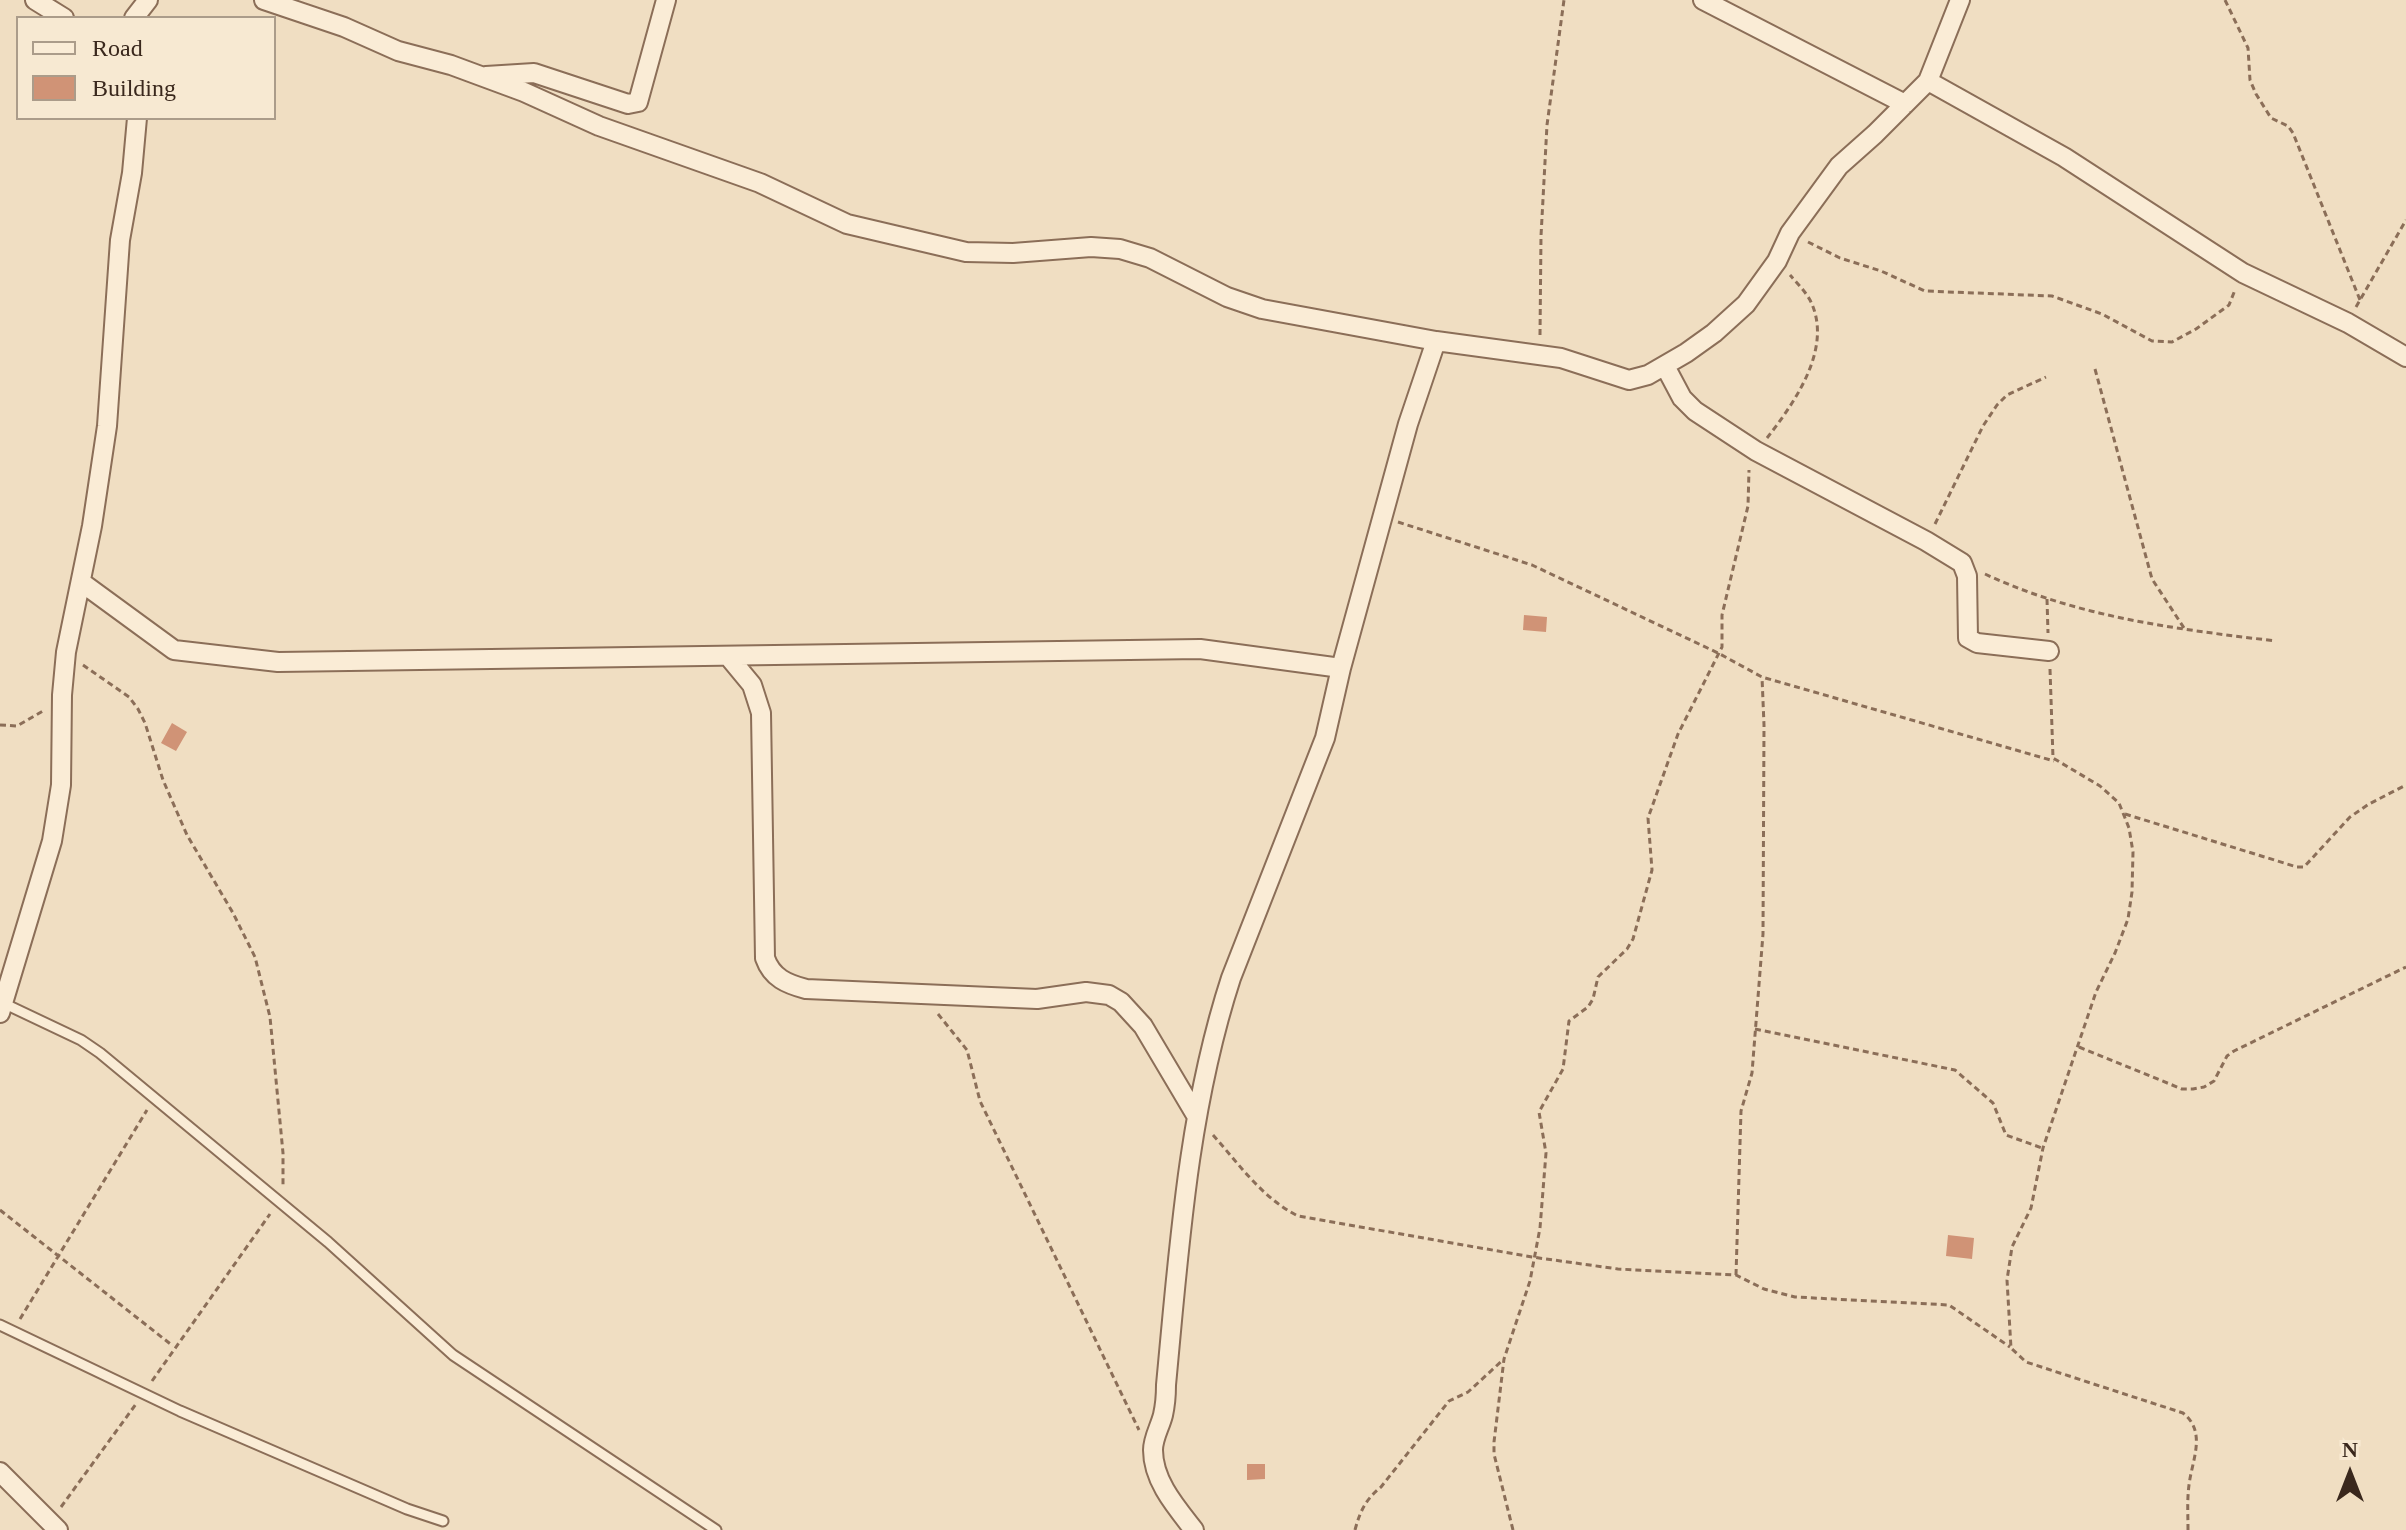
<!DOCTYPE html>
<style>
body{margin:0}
#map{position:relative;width:2406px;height:1530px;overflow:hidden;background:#f0dec2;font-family:Georgia,serif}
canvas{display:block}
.legend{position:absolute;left:16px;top:16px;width:260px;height:104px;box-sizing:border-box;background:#f7e9d2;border:2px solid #ab9c8a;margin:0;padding:10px 14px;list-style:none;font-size:24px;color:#3a281d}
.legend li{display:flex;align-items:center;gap:16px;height:40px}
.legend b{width:40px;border:2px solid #ab9c8a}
.north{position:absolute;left:2310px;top:1434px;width:80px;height:80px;-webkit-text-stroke:6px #f7e9d2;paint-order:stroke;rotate:0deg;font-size:22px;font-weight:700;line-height:32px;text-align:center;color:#3a281d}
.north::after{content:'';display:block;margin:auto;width:28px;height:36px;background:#3a281d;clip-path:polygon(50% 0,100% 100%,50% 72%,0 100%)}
</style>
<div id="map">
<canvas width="2406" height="1530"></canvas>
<ul class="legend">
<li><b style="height:10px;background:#faecd6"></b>Road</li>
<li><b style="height:22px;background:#d09376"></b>Building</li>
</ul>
<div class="north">N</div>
</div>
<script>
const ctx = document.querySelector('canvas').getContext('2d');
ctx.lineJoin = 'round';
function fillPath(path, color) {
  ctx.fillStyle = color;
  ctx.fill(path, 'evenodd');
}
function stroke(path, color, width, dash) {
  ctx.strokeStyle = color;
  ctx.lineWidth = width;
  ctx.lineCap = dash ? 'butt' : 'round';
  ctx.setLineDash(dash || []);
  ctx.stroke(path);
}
const building = new Path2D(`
 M 1524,615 L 1547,617 L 1546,632 L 1523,630 Z
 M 172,723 L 187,732 L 176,751 L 161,743 Z
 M 1948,1235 L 1974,1238 L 1972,1259 L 1946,1256 Z
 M 1247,1464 L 1265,1464 L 1265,1479 L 1247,1480 Z`);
const path = new Path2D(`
 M 2225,0 L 2248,48 L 2250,80 L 2256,94 L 2271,118 L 2288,126 L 2293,133 L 2360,300
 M 1808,242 L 1840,258 L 1881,271 L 1925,291 L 2052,296 L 2102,314 L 2152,341 L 2172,342 L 2196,329 L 2229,305 L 2235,290
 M 2356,307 L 2406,220
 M 1540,335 L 1541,236 L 1547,125 L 1564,0
 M 2095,369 L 2152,579 L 2184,628
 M 1767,438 C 1795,402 1834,347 1810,300 C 1805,291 1797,283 1790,275
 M 1398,522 L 1532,565 L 1718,653 L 1762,677 L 2054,761
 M 1935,524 L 1983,426 L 1997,405 L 2007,395 L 2046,377
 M 1985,574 C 2077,617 2175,629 2276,641
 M 2047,599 L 2048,633
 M 83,665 L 129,697 L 138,709 L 145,723 L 163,780 L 187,835 L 233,913 L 255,957 L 270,1017 L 283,1153 L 283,1185
 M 2050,669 L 2053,758 L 2100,786 L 2119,803 L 2129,828 L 2133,852 L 2132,892 L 2128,919 L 2115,953 L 2096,992 L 2043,1148 L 2031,1208 L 2012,1247 L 2007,1280 L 2011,1348 L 2026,1362 L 2183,1413 C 2207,1432 2192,1460 2189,1485 C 2187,1500 2188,1515 2188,1530
 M 0,725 L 17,726 L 43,711
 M 2125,814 L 2297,867 L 2304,867 L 2350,817 L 2369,804 L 2406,785
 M 938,1014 L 967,1050 L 980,1101 L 1139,1430
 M 1755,1029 L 1955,1070 L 1993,1103 L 2006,1135 L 2042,1148
 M 2079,1047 L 2182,1089 L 2193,1089 L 2204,1087 L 2214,1081 L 2227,1056 L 2234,1051 L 2406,967
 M 1213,1135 C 1239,1164 1262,1198 1298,1216 L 1532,1257 L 1618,1269 L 1736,1275 L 1764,1289 L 1795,1297 L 1949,1305 L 2010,1347
 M 0,1210 L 173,1346
 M 1736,1275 L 1741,1111 L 1752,1073 L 1763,934 L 1764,725 L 1762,677
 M 20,1319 L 147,1110
 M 152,1381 L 270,1214
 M 61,1507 L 136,1404
 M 1355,1530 C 1360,1511 1366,1499 1381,1487 L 1449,1401 L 1468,1392 L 1504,1359
 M 1513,1530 L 1494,1454 L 1494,1442 L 1504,1359 L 1530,1281 L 1540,1228 L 1546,1153 L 1539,1112 L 1563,1069 L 1569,1021 L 1588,1007 L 1593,999 L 1598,977 L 1627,949 L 1633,939 L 1652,870 L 1648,818 L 1678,734 L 1722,647 L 1722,615 L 1748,506 L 1749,470`);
const lane = new Path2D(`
 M 3,1003 L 81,1040 L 100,1053 L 328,1242 L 453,1355 L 716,1530
 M 0,1325 L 180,1411 L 407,1509 L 443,1521`);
const street = new Path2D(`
 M 35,0 L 64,18
 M 264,0 L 344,27 L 398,51 L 451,65 L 524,92 L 599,126 L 760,183 L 847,224 L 966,252 L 1013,253 L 1091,247 L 1120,249 L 1150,258 L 1227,297 L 1262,309 L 1436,341 L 1561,358 L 1629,380 L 1648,375 L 1686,353 L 1714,333 L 1746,304 L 1777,261 L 1790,233 L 1839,166 L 1875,134 L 1928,81 L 1960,0
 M 1703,0 L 1905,104
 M 134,18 L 148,0
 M 486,76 L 534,73 L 628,104 L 638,102 L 666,0
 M 1928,81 L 2064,157 L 2243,273 L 2348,323 L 2406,357
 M 1665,366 L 1682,398 L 1695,411 L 1756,451 L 1926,541 L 1962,563 L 1967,576 L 1968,638 L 1977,643 L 2049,651
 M 81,582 L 174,650 L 278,662 L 1200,649 L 1341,668
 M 728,656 L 752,685 L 761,713 L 765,958 C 772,978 787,984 806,989 L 1037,999 L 1086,992 L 1109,995 L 1121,1002 L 1143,1026 L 1197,1117
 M 0,1013 L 52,841 L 61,785 L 62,695 L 66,652 L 92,526 L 107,426 L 120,240 L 132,173 L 137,118
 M 0,1472 L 58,1530
 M 1194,1530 C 1176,1507 1153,1481 1153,1450 C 1153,1438 1160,1427 1163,1415 C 1165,1406 1166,1395 1166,1385 C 1179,1248 1188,1110 1231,978 L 1325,738 L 1341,668 L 1408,424 L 1436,341`);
fillPath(building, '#d09376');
stroke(lane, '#8b6e58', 13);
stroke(street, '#8b6e58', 22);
stroke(path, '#8b6e58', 3, [6, 4]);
stroke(lane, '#faecd6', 9);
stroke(street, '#faecd6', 18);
</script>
